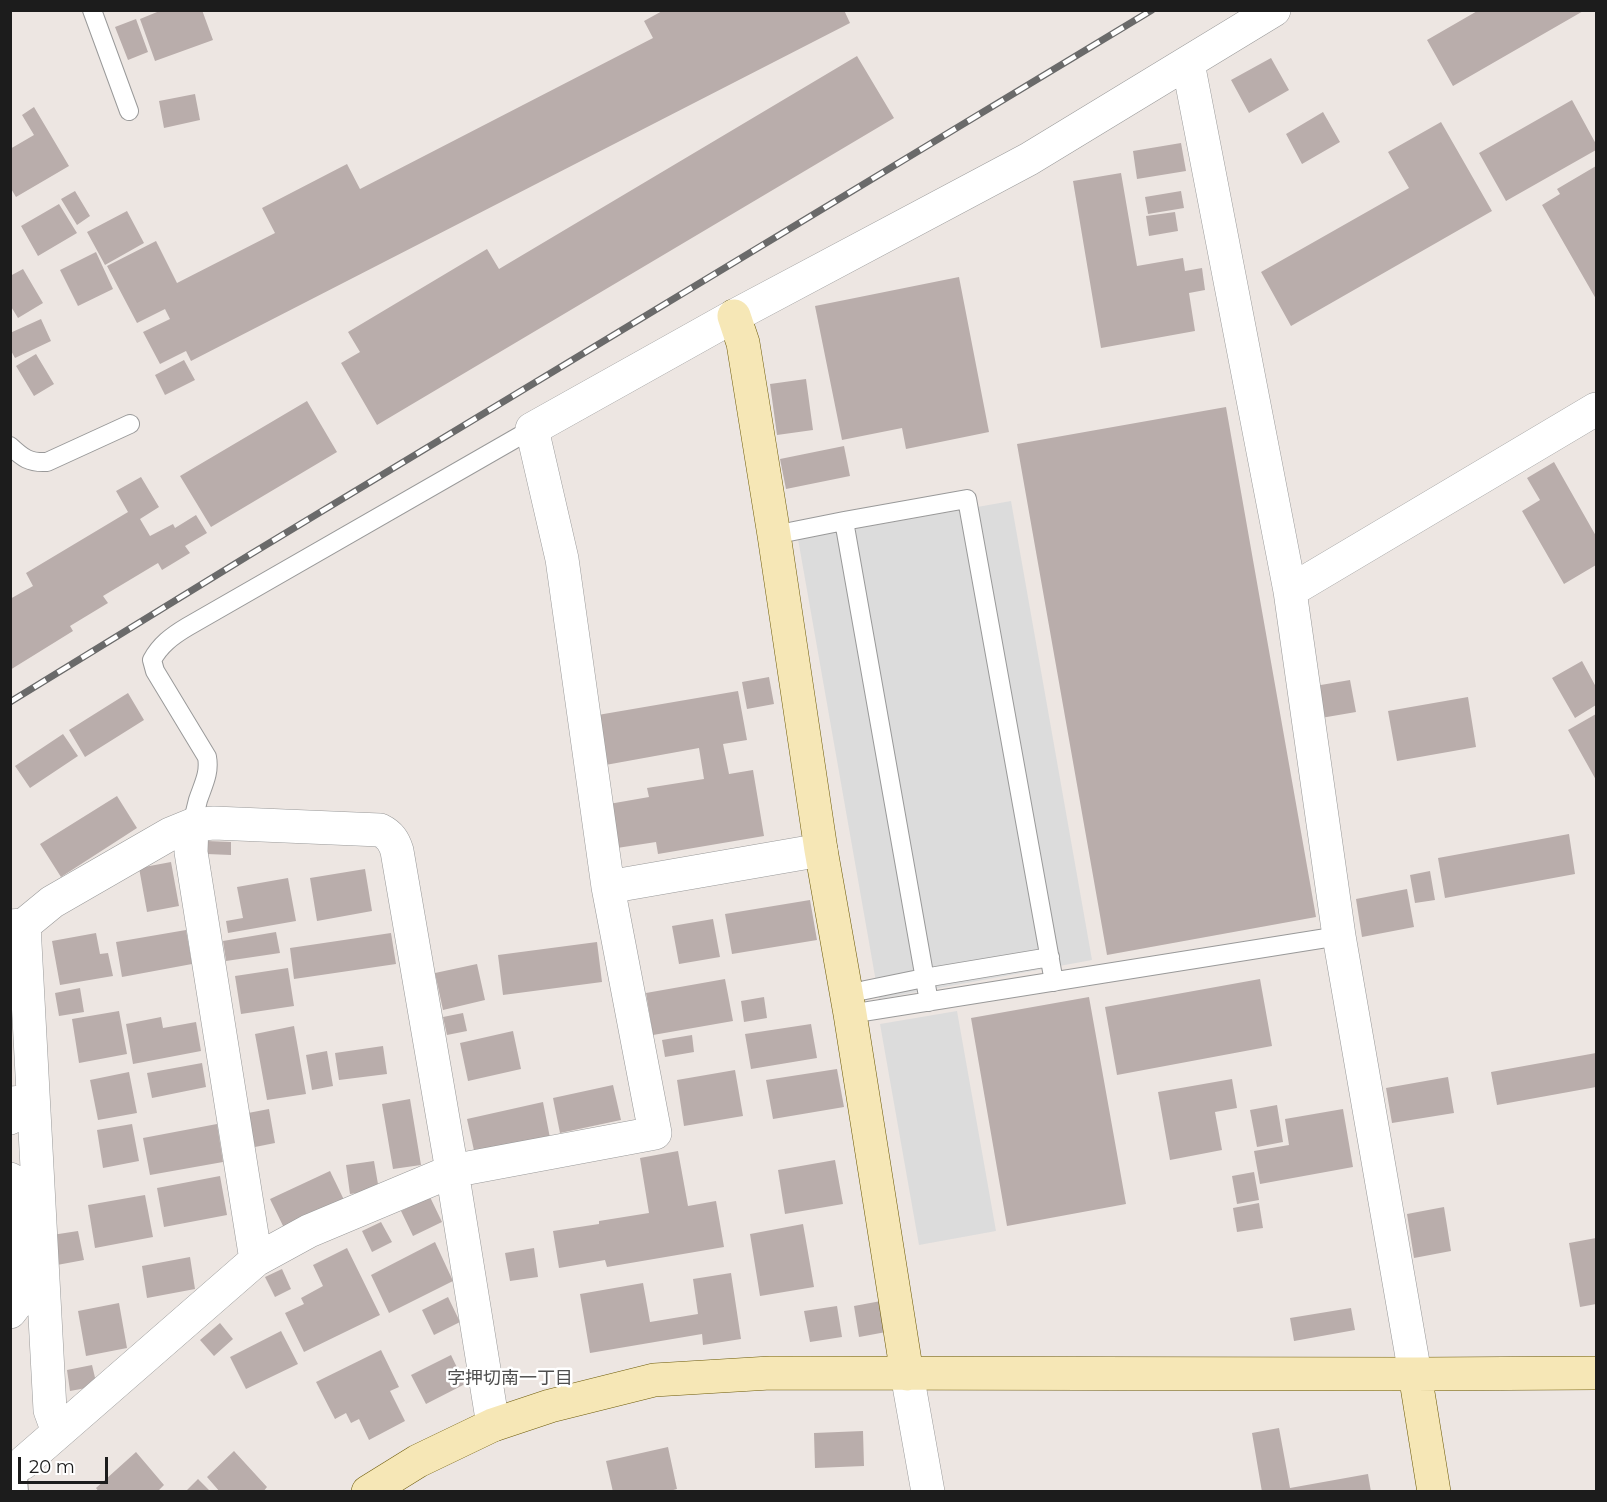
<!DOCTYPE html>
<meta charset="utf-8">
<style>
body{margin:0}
#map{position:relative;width:1607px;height:1502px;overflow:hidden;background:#ede6e2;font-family:Montserrat,sans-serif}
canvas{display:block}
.frame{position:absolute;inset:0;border:12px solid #1c1c1c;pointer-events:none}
.scale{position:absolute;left:18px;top:1457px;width:90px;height:27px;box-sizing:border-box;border:3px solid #1c1c1c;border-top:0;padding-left:8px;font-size:18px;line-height:21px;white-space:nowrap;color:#1c1c1c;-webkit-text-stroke:4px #fff;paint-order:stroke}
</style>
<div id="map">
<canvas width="1607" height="1502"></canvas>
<div class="frame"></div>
<div class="scale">20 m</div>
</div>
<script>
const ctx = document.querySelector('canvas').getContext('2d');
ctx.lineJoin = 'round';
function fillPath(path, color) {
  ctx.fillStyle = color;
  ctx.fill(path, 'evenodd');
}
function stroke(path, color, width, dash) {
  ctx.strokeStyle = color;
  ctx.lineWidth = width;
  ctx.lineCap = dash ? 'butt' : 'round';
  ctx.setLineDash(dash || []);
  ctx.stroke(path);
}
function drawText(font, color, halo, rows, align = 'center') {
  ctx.font = font + ' Montserrat,"Noto Sans JP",sans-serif';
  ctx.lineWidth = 5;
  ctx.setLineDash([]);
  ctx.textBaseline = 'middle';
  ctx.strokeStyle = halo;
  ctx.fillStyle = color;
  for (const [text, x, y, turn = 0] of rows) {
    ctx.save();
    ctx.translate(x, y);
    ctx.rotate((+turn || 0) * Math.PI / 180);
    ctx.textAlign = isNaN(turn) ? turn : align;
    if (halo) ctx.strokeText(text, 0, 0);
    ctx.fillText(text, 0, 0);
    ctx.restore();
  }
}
const parking = new Path2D(`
 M 1011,501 L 1092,960 L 879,999 L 798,539 Z
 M 957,1011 L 996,1231 L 919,1245 L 880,1024 Z`);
const building = new Path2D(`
 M 162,10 L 202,10 L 213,40 L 155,61 L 140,19 Z
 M 664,10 L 844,10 L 850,23 L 191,361 L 186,351 L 160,364 L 143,332 L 170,319 L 165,309 L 137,323 L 107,266 L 156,241 L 177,283 L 275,233 L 262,208 L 347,164 L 360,189 L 653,38 L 644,21 Z
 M 1479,10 L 1585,10 L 1453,86 L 1427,40 Z
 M 136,19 L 148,52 L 128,60 L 115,27 Z
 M 857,56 L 894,118 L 377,425 L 341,363 L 360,352 L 348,332 L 487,249 L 499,269 Z
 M 1271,58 L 1289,90 L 1249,113 L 1231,80 Z
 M 195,94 L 200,120 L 164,128 L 159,101 Z
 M 1572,100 L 1596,144 L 1596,150 L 1506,201 L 1479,153 Z
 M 34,107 L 69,166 L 16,197 L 10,187 L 10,149 L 34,135 L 22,115 Z
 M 1323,112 L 1340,142 L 1302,164 L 1286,134 Z
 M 1441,122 L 1492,211 L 1291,326 L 1261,272 L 1409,188 L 1388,152 Z
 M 1181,143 L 1186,171 L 1137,179 L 1133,151 Z
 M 1596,166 L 1596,299 L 1542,205 L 1560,194 L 1557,189 Z
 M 1121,173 L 1137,266 L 1183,258 L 1185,271 L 1202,268 L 1205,290 L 1189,293 L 1195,331 L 1101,348 L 1073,181 Z
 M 75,191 L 90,216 L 77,225 L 61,199 Z
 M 1181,191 L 1184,208 L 1148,214 L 1145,197 Z
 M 59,204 L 77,233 L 38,256 L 21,226 Z
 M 127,211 L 144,243 L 105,265 L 87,232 Z
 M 1175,212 L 1178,231 L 1149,236 L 1146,216 Z
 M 96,252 L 113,289 L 78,306 L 60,270 Z
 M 23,269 L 43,303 L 18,318 L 10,305 L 10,276 Z
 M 959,277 L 989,432 L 906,449 L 902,428 L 842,440 L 815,306 Z
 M 41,319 L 51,341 L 15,358 L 10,349 L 10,333 Z
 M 36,354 L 54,384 L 34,396 L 16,366 Z
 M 184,360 L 195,380 L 165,395 L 155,375 Z
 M 806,379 L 813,430 L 777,435 L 770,384 Z
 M 307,401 L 337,452 L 211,527 L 180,476 Z
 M 1226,407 L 1316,917 L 1107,955 L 1017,444 Z
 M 844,446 L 850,476 L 786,489 L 780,459 Z
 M 1554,462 L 1596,536 L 1596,565 L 1564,584 L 1522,511 L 1540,500 L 1527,478 Z
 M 141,477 L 159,507 L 140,519 L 150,536 L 173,524 L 175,528 L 196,515 L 207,533 L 185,546 L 190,553 L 162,570 L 158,563 L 103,596 L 108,603 L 70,626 L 73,631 L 10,670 L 10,599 L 33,586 L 26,573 L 128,512 L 116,491 Z
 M 1582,661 L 1596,687 L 1596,705 L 1575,718 L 1552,678 Z
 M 769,677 L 774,704 L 747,709 L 742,682 Z
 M 1350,680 L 1356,712 L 1321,718 L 1315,686 Z
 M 738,691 L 747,740 L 723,744 L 729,774 L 753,770 L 764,836 L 658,854 L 656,842 L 617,848 L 609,804 L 649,797 L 647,788 L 704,779 L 699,748 L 600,766 L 592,716 Z
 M 128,693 L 144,720 L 85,757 L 69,730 Z
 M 1468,697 L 1476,747 L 1397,761 L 1388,711 Z
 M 1596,714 L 1596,780 L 1568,730 Z
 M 63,734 L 78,756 L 30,788 L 15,766 Z
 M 117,796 L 137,828 L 61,877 L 40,844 Z
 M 1569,834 L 1575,874 L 1445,898 L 1438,858 Z
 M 207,841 L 231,842 L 231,855 L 207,854 Z
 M 171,862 L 179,906 L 147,912 L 139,868 Z
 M 365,869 L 372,911 L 317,921 L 310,878 Z
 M 1430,871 L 1435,900 L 1415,903 L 1410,875 Z
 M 288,878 L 296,921 L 228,933 L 226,921 L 243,918 L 237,887 Z
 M 1407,889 L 1414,927 L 1362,937 L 1356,899 Z
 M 810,900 L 817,940 L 732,954 L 725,914 Z
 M 713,919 L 720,957 L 679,964 L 672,926 Z
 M 186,930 L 192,964 L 122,977 L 116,942 Z
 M 276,932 L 280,953 L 226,961 L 223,941 Z
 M 96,933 L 100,954 L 108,953 L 113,976 L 60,985 L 52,941 Z
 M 391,933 L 396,964 L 294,979 L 290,948 Z
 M 597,942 L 602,982 L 503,995 L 498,955 Z
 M 477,964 L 485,1000 L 443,1010 L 435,973 Z
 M 288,968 L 294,1006 L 241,1014 L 235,976 Z
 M 725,979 L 733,1021 L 653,1035 L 646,993 Z
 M 1260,979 L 1272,1046 L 1117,1075 L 1105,1007 Z
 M 80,988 L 84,1012 L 59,1016 L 55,993 Z
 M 764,997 L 767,1018 L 744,1022 L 741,1001 Z
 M 1089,997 L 1126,1204 L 1007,1226 L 971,1018 Z
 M 119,1011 L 127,1054 L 79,1063 L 72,1019 Z
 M 463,1013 L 467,1031 L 447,1035 L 443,1017 Z
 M 161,1017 L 163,1028 L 196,1022 L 201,1051 L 133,1064 L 126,1024 Z
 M 811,1024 L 817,1058 L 751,1069 L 745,1034 Z
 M 294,1026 L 306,1094 L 267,1100 L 255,1034 Z
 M 513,1031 L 521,1069 L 468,1081 L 460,1043 Z
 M 692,1035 L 694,1052 L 665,1057 L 662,1040 Z
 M 383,1046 L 387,1074 L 339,1080 L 335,1053 Z
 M 327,1051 L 333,1086 L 312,1090 L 306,1055 Z
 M 1596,1053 L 1596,1087 L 1497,1105 L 1491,1072 Z
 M 202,1063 L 206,1087 L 152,1098 L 147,1073 Z
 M 837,1069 L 844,1107 L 773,1119 L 766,1080 Z
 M 735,1070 L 743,1116 L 684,1126 L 677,1080 Z
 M 129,1072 L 137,1113 L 98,1120 L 90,1080 Z
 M 1448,1077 L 1454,1113 L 1392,1123 L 1386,1088 Z
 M 1232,1079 L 1237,1108 L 1215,1112 L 1222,1150 L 1170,1160 L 1158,1092 Z
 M 613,1085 L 621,1120 L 560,1133 L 553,1098 Z
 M 410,1099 L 421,1165 L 393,1169 L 382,1104 Z
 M 543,1102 L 550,1138 L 475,1155 L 467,1119 Z
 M 1277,1105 L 1283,1142 L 1257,1147 L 1250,1110 Z
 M 269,1109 L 275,1143 L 255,1147 L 248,1113 Z
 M 1343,1109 L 1353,1167 L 1260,1184 L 1254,1151 L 1289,1145 L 1285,1119 Z
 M 132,1124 L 139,1161 L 103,1168 L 97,1130 Z
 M 217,1124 L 223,1162 L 150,1175 L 143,1138 Z
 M 678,1151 L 688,1206 L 716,1201 L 724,1247 L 607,1267 L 605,1260 L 559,1268 L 553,1231 L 599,1224 L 599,1221 L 649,1213 L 640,1158 Z
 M 835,1160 L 843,1204 L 785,1214 L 778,1170 Z
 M 374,1161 L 379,1190 L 350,1194 L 346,1165 Z
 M 330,1171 L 345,1202 L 285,1230 L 270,1199 Z
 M 1254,1172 L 1259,1200 L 1237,1204 L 1232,1176 Z
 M 220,1176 L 227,1215 L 164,1227 L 157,1188 Z
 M 145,1195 L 153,1237 L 95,1248 L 88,1205 Z
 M 430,1197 L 442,1222 L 413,1236 L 401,1211 Z
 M 1259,1203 L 1263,1228 L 1237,1232 L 1233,1208 Z
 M 1444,1207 L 1451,1251 L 1414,1258 L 1407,1214 Z
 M 381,1222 L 392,1242 L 372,1252 L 362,1231 Z
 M 803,1224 L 814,1287 L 760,1296 L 750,1234 Z
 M 78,1231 L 84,1260 L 57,1265 L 52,1235 Z
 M 1596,1238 L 1596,1304 L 1580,1307 L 1569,1243 Z
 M 435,1242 L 453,1281 L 389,1313 L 371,1275 Z
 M 347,1248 L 380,1315 L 304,1352 L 285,1313 L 304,1304 L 301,1298 L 323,1286 L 313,1265 Z
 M 534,1248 L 538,1277 L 510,1281 L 505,1253 Z
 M 190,1257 L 195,1289 L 147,1298 L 142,1266 Z
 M 282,1269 L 291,1289 L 275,1297 L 265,1277 Z
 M 731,1273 L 741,1339 L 703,1345 L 702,1334 L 590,1353 L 580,1294 L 643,1283 L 650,1322 L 698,1314 L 693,1279 Z
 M 448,1297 L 460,1322 L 434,1335 L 422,1310 Z
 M 881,1301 L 886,1332 L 859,1337 L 854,1306 Z
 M 119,1303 L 127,1348 L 86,1356 L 78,1311 Z
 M 837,1306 L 842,1337 L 810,1342 L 804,1311 Z
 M 1351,1308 L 1355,1330 L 1294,1341 L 1290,1318 Z
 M 220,1323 L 233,1339 L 214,1356 L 200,1340 Z
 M 281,1331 L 298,1364 L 246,1389 L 230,1357 Z
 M 381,1350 L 399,1387 L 390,1391 L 405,1421 L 369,1440 L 359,1419 L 351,1423 L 346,1413 L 335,1419 L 316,1382 Z
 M 451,1355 L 465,1384 L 426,1404 L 411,1375 Z
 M 92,1365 L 97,1386 L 70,1391 L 67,1370 Z
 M 1279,1428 L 1290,1488 L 1368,1474 L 1371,1492 L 1262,1492 L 1252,1433 Z
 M 863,1431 L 864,1466 L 815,1468 L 814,1433 Z
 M 668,1447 L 677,1489 L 666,1492 L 613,1492 L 606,1461 Z
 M 234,1451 L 267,1487 L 263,1492 L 220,1492 L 207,1477 Z
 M 136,1452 L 164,1485 L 157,1492 L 99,1492 L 96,1488 Z
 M 198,1479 L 211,1492 L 185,1492 Z`);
const lane = new Path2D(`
 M 92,10 L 129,111
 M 10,446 C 23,458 29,463 47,462 L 130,424
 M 844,521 L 929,1002
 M 774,535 L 844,521 L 967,499 L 1054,982
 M 192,825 C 194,816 196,808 198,800 C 203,785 210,773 207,757 L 155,671 L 152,660 C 160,645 172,636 187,627 L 532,429
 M 846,994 L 924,978 L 1050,957
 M 850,1014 L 1339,936
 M 19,1492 L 18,1480 L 23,1463`);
const street = new Path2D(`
 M 1188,63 L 1290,591 L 1339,936 L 1415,1374
 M 1290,591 L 1596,409
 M 192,825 L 191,852 L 256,1260
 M 608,887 L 821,850
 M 24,925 L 50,1410 L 58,1432
 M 10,926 L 24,925 L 52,902 L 170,834 L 192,825 L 214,823 L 380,830 C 390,835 394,841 397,851 L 452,1171 L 493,1425
 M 10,1118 L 12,1103 L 33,1101
 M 10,1179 L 22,1286 L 20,1299 L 10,1312
 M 907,1374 L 928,1492
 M 23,1463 L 256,1260 L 309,1231 L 452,1171 L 655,1133 L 608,887 L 562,559 L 532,429 L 734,316 L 1029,159 L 1274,10`);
const secondary = new Path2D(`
 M 734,316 L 743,343 L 774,535 L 821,850 L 850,1014 L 907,1374
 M 1415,1374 L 1434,1492
 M 368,1492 L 418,1461 L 493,1425 L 550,1406 L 654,1380 L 770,1373 L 1415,1374 L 1596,1373`);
const rail = new Path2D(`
 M 10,702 L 251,554 L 1152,10`);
const neighbourhoodNames = [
 ["字押切南一丁目",510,1379]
];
fillPath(parking, '#dcdcdc');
fillPath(building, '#b9adab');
stroke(lane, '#999', 20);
stroke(street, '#999', 34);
stroke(secondary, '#6d5b09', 34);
stroke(lane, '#fff', 18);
stroke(street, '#fff', 33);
stroke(secondary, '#f6e7b6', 33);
stroke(rail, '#6a6a6a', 7);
stroke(rail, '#fff', 4.5, [14]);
drawText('18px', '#4f4f4f', '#fff', neighbourhoodNames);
</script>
